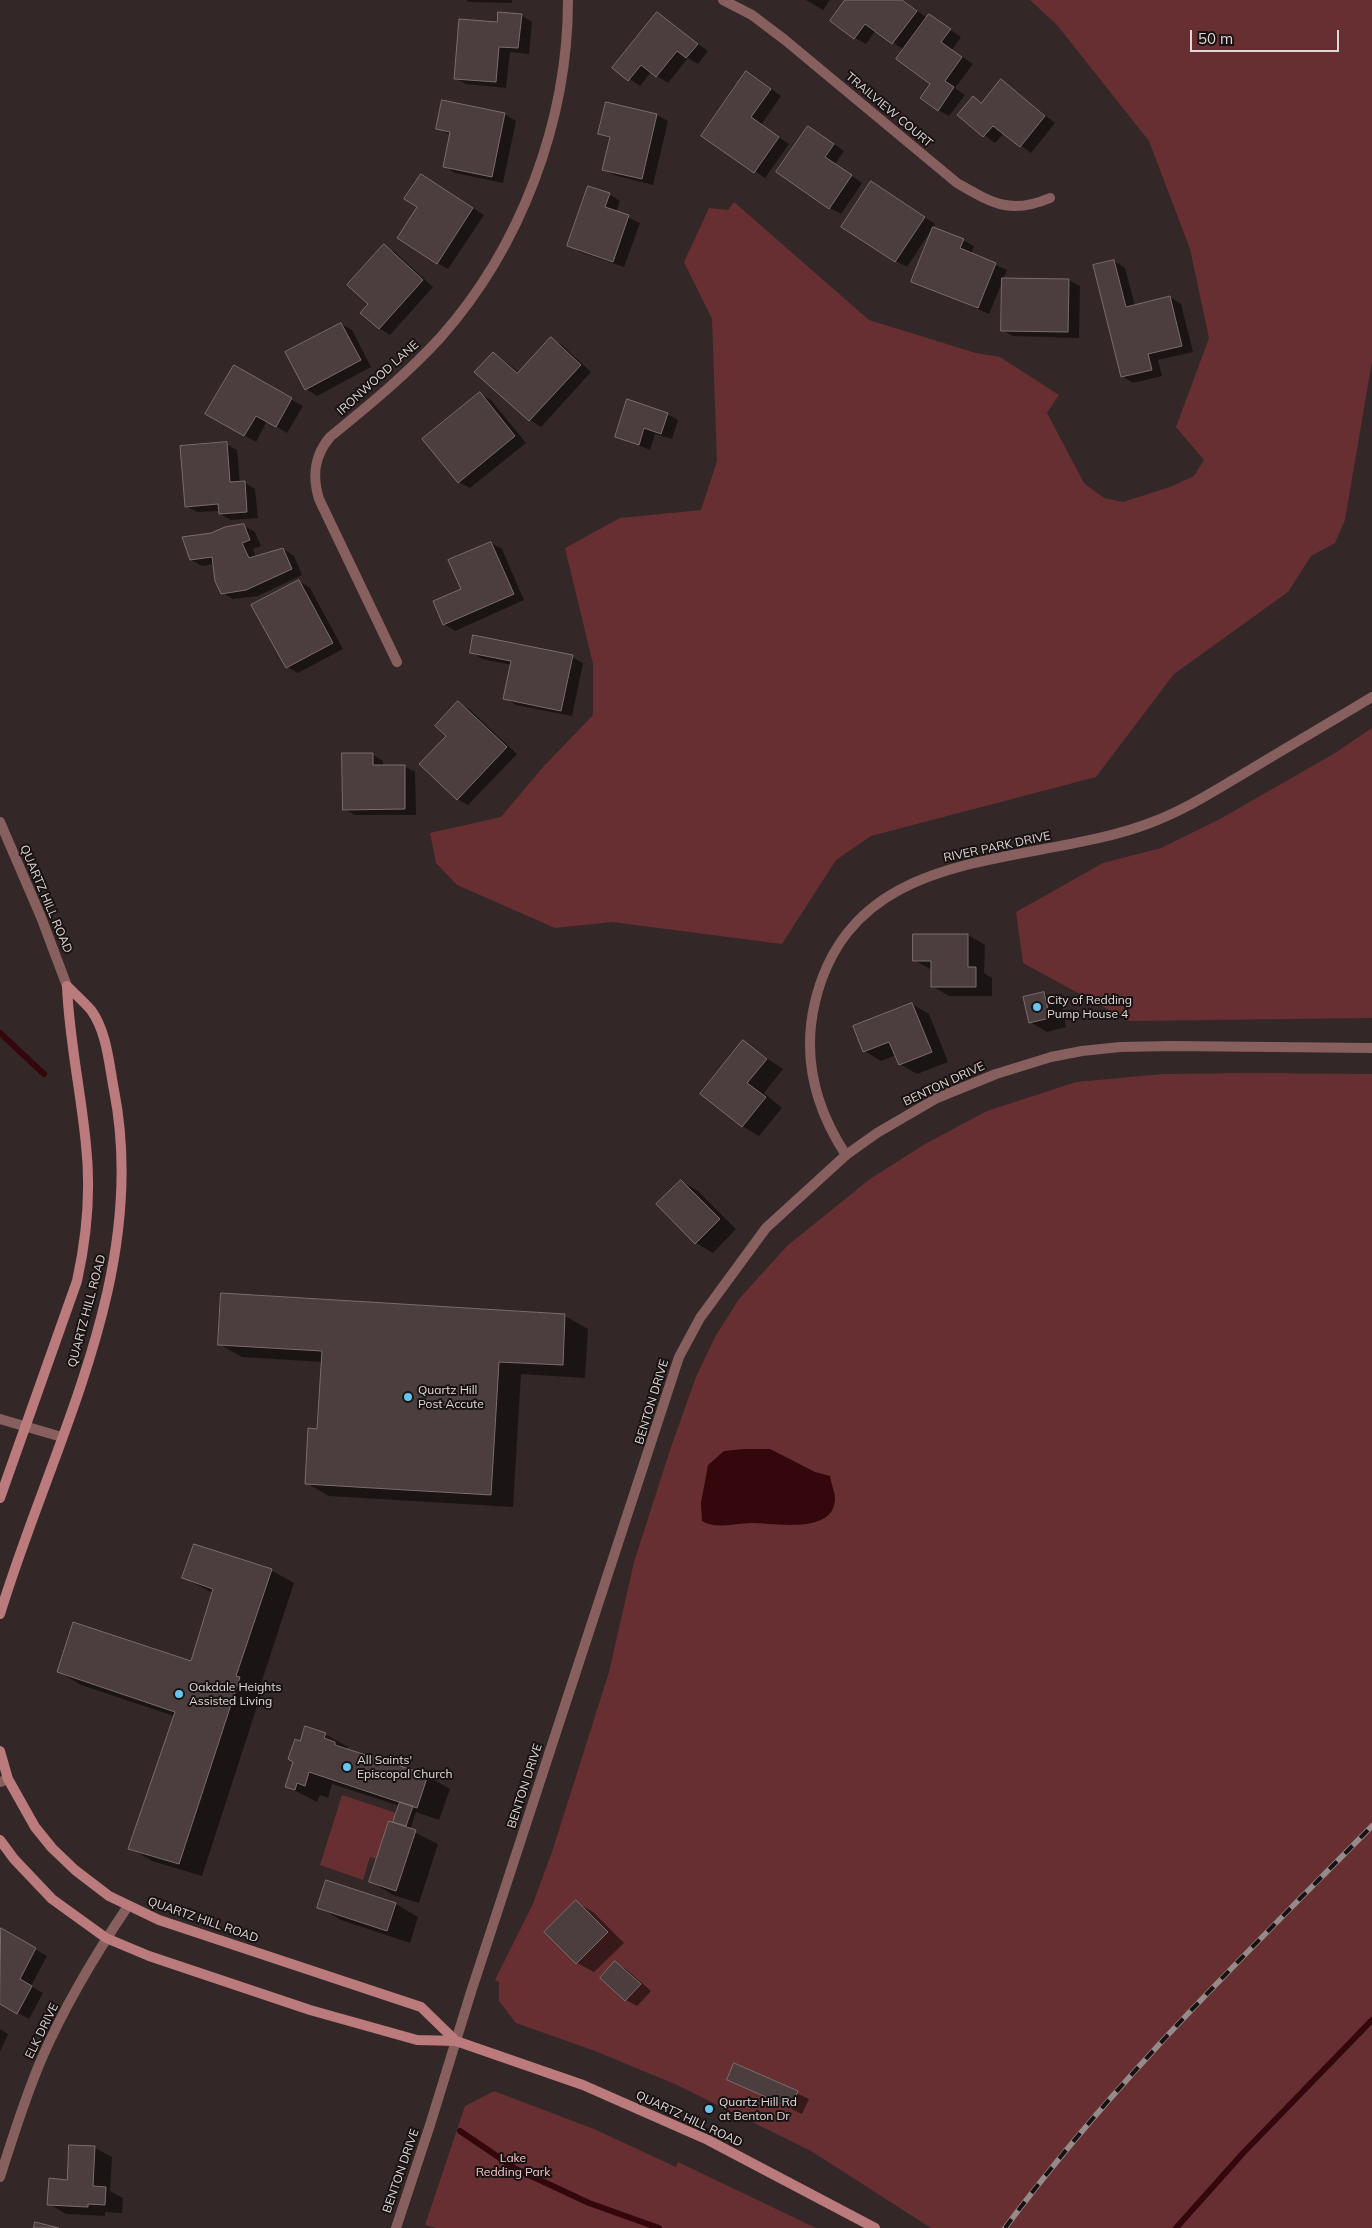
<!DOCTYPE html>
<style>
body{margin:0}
#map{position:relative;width:1372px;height:2228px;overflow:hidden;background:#342727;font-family:Mulish,sans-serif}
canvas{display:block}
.scale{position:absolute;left:1190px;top:30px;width:149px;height:22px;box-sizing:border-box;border:2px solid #e0d7d7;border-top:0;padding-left:6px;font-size:15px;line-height:18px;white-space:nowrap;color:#e0d7d7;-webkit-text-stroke:4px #181212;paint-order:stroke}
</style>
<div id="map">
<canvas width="1372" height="2228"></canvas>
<div class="scale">50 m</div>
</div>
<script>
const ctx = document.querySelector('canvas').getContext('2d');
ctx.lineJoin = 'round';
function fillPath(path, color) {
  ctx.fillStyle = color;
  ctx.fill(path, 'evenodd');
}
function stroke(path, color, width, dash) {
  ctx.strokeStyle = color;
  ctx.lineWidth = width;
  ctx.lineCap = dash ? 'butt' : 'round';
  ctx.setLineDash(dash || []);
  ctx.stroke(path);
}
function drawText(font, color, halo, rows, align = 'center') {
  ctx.font = font + ' Mulish,sans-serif';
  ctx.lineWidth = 4;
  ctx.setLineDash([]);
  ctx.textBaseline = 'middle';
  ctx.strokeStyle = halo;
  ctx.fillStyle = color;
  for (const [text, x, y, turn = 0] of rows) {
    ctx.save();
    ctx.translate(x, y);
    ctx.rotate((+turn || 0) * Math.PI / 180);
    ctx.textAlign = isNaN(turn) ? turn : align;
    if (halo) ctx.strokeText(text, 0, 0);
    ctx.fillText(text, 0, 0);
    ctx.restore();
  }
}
const green = new Path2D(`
 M 1030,0 L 1372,0 L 1372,361 L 1345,520 L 1335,543 L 1311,556 L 1288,592 L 1174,674 L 1096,777 L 871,836 L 836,860 L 782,944 L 612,922 L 555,928 L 457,885 L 436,863 L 430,833 L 501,817 L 544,766 L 593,715 L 593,664 L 565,548 L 620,518 L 701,510 L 717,461 L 712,319 L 684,262 L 709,208 L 728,210 L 734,202 L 869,320 L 976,353 L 1000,357 L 1059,395 L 1047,413 L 1084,483 L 1104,498 L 1123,502 L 1170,487 L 1194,476 L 1204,460 L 1176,427 L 1209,338 L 1190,249 L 1149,141 L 1057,25 Z
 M 1372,728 L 1372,1018 L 1129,1021 L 1023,963 L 1016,912 L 1103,863 L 1161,848 L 1220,819 L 1335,753 Z
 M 1250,1073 L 1372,1074 L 1372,2228 L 931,2228 L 811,2151 L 677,2085 L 595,2051 L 516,2023 L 499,2001 L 499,1982 L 495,1980 L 532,1906 L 552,1852 L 609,1672 L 634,1562 L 671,1447 L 696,1377 L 715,1337 L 739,1299 L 787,1246 L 870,1179 L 925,1144 L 987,1111 L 1076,1082 L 1163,1074 Z
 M 342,1795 L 396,1813 L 393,1822 L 389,1821 L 377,1859 L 370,1857 L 363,1880 L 320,1865 Z
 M 494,2091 L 594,2129 L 676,2167 L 678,2162 L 816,2228 L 436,2228 L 425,2225 L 465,2106 Z`);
const water = new Path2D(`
 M 744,1449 L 770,1449 L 815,1472 L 830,1476 C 831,1483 835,1492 835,1499 C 834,1535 774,1523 751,1523 C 734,1523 717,1530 702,1521 L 701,1503 L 708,1465 L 724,1451 Z`);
const shadow = new Path2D(`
 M 466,0 L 512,0 L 512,3 L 469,2 Z
 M 806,0 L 830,0 L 823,10 Z
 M 847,0 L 903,0 L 927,18 L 929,15 L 961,37 L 952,50 L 973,64 L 955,88 L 965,95 L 949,116 L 938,110 L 932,83 L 904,50 L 876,30 L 866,44 L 855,38 Z
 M 657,14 L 708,51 L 698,64 L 688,58 L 668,83 L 651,72 L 640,86 L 614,68 Z
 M 521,15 L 532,22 L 529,54 L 510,52 L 506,88 L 466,84 L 455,78 L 498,24 Z
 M 758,79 L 781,96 L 761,125 L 789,144 L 765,178 L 703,136 Z
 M 1001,81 L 1055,123 L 1031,153 L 1004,133 L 995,143 L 959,115 L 973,98 L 983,103 Z
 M 607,103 L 657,115 L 668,121 L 653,185 L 614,175 L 603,169 L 610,139 L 600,133 Z
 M 505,114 L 516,121 L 503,183 L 455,173 L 444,166 L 451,135 L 437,128 Z
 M 809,127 L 844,151 L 835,164 L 862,183 L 841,214 L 830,208 Z
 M 432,182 L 484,215 L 448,269 L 437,263 L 419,207 Z
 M 883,189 L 935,224 L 907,267 L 896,261 Z
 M 609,194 L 620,201 L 616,212 L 640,223 L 624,267 L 580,252 L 569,245 Z
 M 963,240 L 974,246 L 971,254 L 1007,270 L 1003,279 L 1069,280 L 1080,286 L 1079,338 L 1013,336 L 1002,330 L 1003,280 L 989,314 L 913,281 Z
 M 384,246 L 395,252 L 433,287 L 390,335 L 379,328 Z
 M 1114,261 L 1125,268 L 1135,306 L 1170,297 L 1181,304 L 1193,352 L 1158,360 L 1162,376 L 1133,383 L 1122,376 Z
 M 341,324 L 352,330 L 371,367 L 317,396 L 306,389 Z
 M 551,339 L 562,345 L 591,372 L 541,427 L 530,420 L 476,372 L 494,353 L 520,373 Z
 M 234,367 L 303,406 L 287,433 L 267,421 L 256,442 L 207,414 Z
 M 480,394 L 491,400 L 526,443 L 470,488 L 459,482 Z
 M 667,414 L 678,420 L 672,439 L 655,434 L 650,450 L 616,436 Z
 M 226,444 L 237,450 L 240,483 L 244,482 L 255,489 L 258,518 L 231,520 L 220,514 L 220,511 L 197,512 L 186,506 Z
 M 243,525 L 255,532 L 261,546 L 253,549 L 256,557 L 283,549 L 294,556 L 302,575 L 258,596 L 233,599 L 222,593 L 214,564 L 202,566 L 191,560 L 211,534 Z
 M 491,543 L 502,549 L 524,600 L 455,631 L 444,624 Z
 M 299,581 L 310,588 L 343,649 L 298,673 L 287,667 Z
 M 471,652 L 572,657 L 583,663 L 572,716 L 516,705 L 505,698 L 512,665 L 482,659 Z
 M 458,703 L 469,709 L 517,754 L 468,805 L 457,799 L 447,736 Z
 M 372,754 L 383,761 L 383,766 L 404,766 L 415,772 L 416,815 L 355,815 L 344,809 Z
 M 968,935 L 985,945 L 984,973 L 992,978 L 992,996 L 949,996 L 932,986 L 932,970 L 914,960 Z
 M 1044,993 L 1061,1003 L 1066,1027 L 1047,1032 L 1030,1022 Z
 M 912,1004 L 929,1014 L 948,1062 L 917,1074 L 900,1064 L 896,1055 L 881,1061 L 864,1051 Z
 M 743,1042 L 783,1069 L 764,1093 L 782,1108 L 759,1136 L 742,1126 Z
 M 681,1181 L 698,1191 L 736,1229 L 713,1253 L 696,1243 Z
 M 222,1295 L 565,1316 L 588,1329 L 585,1378 L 521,1374 L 513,1507 L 329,1496 L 306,1483 L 318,1430 L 322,1362 L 242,1357 L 219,1344 Z
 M 271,1570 L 294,1583 L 259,1690 L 262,1691 L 202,1876 L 152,1861 L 130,1848 L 174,1716 L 81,1685 L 59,1672 L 192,1662 L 213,1593 L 184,1578 Z
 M 325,1734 L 348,1747 L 347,1750 L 427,1776 L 450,1789 L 439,1820 L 416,1812 L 410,1830 L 438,1844 L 419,1903 L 393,1895 L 371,1882 L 400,1806 L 332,1784 L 328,1798 L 320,1795 L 317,1802 L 286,1786 L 301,1743 Z
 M 327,1881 L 396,1904 L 418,1917 L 410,1943 L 341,1920 L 319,1907 Z
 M 576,1902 L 593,1912 L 624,1943 L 594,1972 L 577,1963 Z
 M 1,1930 L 47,1956 L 31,1986 L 43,1993 L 29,2019 L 0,2003 Z
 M 615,1963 L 626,1969 L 651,1991 L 637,2006 L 626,2000 Z
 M 0,2029 L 8,2034 L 0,2052 Z
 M 735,2065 L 809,2099 L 802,2114 L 728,2080 Z
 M 70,2146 L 95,2148 L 112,2157 L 110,2191 L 123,2198 L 122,2213 L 105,2212 L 105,2216 L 66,2214 L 49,2204 L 68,2181 Z`);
const stream = new Path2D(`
 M 0,1033 L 44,1074
 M 460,2131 L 516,2169 L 589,2203 L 659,2228
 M 1176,2228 L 1244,2152 L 1372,2020`);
const building = new Path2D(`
 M 845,0 L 902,0 L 917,11 L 892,44 L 865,24 L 854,39 L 830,21 Z
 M 498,12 L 522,14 L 518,48 L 499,47 L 496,82 L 454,79 L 459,19 L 497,22 Z
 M 657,12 L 698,44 L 686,58 L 677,51 L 656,77 L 641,65 L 628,81 L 612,68 Z
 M 929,14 L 951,29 L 941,42 L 962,57 L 945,81 L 954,87 L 938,111 L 920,98 L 930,84 L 896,59 Z
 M 746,71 L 771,89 L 751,117 L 779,137 L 754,173 L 701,136 Z
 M 1001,79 L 1045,116 L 1020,147 L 993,126 L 983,137 L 957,115 L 973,96 L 981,103 Z
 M 442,100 L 505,113 L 492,177 L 443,167 L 450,132 L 436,129 Z
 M 606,102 L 657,114 L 642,179 L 602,170 L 610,137 L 598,134 Z
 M 808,126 L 834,144 L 825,157 L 852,175 L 829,209 L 776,172 Z
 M 421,174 L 473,208 L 437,264 L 397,238 L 417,207 L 404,199 Z
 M 871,181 L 925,217 L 895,262 L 841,227 Z
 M 588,186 L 610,193 L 605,207 L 629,215 L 613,262 L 567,246 Z
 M 933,227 L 964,239 L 960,248 L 996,263 L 978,308 L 911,282 Z
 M 384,244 L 423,280 L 379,329 L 360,313 L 368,304 L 347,285 Z
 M 1114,260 L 1126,307 L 1170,296 L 1182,346 L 1148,354 L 1152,370 L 1121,377 L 1093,265 Z
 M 1002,278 L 1069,279 L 1068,332 L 1001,331 Z
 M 341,323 L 361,360 L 305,390 L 285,352 Z
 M 551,337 L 581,365 L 529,421 L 474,372 L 493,352 L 517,373 Z
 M 234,365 L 292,398 L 276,427 L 256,416 L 244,436 L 205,414 Z
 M 480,392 L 515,436 L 458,483 L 422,439 Z
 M 627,399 L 668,413 L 661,434 L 644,428 L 639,445 L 615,437 Z
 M 227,442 L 230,482 L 245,481 L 247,512 L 219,514 L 218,504 L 185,507 L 180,446 Z
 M 244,524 L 250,540 L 242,543 L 249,558 L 283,548 L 292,569 L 246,590 L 221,594 L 215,581 L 212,557 L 190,560 L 182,537 L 211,533 L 225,527 Z
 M 491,542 L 514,594 L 443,625 L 433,601 L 461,589 L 448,560 Z
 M 299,580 L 333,643 L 286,668 L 251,605 Z
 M 473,635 L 573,655 L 561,711 L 503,699 L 511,661 L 470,653 Z
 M 458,701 L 507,747 L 457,800 L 419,764 L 446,736 L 435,726 Z
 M 342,753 L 373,753 L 373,765 L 405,765 L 405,809 L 343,810 Z
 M 913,934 L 968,934 L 968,967 L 976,967 L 976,987 L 931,987 L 931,961 L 913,961 Z
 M 1044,992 L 1050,1018 L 1029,1023 L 1023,997 Z
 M 912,1003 L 932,1052 L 899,1065 L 889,1042 L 863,1052 L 853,1026 Z
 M 743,1040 L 767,1059 L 747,1083 L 766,1097 L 742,1127 L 700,1094 Z
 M 681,1180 L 720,1219 L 695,1244 L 656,1204 Z
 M 221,1293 L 565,1314 L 563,1365 L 499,1362 L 491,1495 L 305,1484 L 308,1428 L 317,1429 L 322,1351 L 218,1345 Z
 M 194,1544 L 272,1569 L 236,1676 L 240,1677 L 179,1864 L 128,1849 L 175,1712 L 57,1672 L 73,1622 L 191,1661 L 213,1589 L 182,1578 Z
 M 305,1726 L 326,1733 L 324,1738 L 335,1742 L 335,1745 L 428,1775 L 417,1808 L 309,1772 L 305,1786 L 297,1783 L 295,1790 L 285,1787 L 293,1762 L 288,1759 L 295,1739 L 300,1741 Z
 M 400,1802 L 413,1806 L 406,1826 L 393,1822 Z
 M 389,1821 L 416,1830 L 396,1891 L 369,1882 Z
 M 326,1880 L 396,1903 L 387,1931 L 317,1908 Z
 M 576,1900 L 608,1932 L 576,1964 L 544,1932 Z
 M 1,1928 L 36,1948 L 20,1979 L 32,1986 L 17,2014 L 0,2004 Z
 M 615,1961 L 641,1984 L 625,2001 L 600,1978 Z
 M 734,2063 L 798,2091 L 791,2108 L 727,2080 Z
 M 69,2145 L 95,2146 L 93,2186 L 106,2187 L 105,2205 L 88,2204 L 88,2207 L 47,2205 L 49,2178 L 67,2180 Z
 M 35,2222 L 59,2228 L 34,2228 Z`);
const minor = new Path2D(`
 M 723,0 L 752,15 L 785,40 L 957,183 C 992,203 1010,215 1050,198
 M 397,662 L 319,499 C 312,476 314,456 330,437 C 368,406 406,375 440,338 C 521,247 568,121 568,0
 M 846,1155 C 815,1108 802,1057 815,1002 C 854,840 1029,869 1150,823 C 1185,810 1216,790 1248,771 C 1289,746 1331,722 1372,697
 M 0,1419 L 62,1437
 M 0,1782 L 8,1779
 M 0,2177 C 13,2137 25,2097 42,2058 C 65,2005 95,1955 128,1906`);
const tertiary = new Path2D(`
 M 0,822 L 41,917 L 67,986
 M 396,2228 L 430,2125 L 471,1992 L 679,1357 L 700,1318 L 766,1228 L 846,1155 L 877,1133 L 937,1098 L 996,1074 L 1051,1057 L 1082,1051 L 1120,1047 L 1172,1046 L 1372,1048`);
const secondary = new Path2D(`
 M 0,1498 L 77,1281 C 87,1236 91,1191 86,1145 C 81,1092 69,1039 67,986
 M 0,1614 C 52,1443 150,1274 114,1090 C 109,1064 107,1032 91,1010 C 84,1002 75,994 67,986
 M 0,1751 L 8,1779 L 35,1827 L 52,1848 L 75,1870 L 109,1896 L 159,1920 L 421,2007 L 456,2041
 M 0,1840 L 14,1859 L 52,1899 L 106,1938 L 149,1956 L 310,2010 L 417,2040 L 456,2041 L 583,2085 L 708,2140 L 875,2228`);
const rail = new Path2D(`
 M 1005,2228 C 1113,2082 1245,1955 1372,1826`);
const markers = [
 [1037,1007,5,"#64c5ee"],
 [408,1397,5,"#64c5ee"],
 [179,1694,5,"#64c5ee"],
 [347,1767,5,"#64c5ee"],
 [709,2109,5,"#64c5ee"]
];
const streetNames = [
 ["TRAILVIEW COURT",889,110,40],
 ["IRONWOOD LANE",378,378,-42],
 ["RIVER PARK DRIVE",997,847,-12],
 ["QUARTZ HILL ROAD",46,899,67],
 ["BENTON DRIVE",944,1084,-25],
 ["QUARTZ HILL ROAD",87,1311,-75],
 ["BENTON DRIVE",652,1402,-73],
 ["BENTON DRIVE",525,1786,-72],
 ["QUARTZ HILL ROAD",203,1920,19],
 ["ELK DRIVE",42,2031,-64],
 ["QUARTZ HILL ROAD",689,2119,25],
 ["BENTON DRIVE",401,2171,-71]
];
const poiNames = [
 ["City of Redding",1047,1000],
 ["Pump House 4",1047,1014],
 ["Quartz Hill",418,1390],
 ["Post Accute",418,1404],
 ["Oakdale Heights",189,1687],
 ["Assisted Living",189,1701],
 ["All Saints'",357,1760],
 ["Episcopal Church",357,1774],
 ["Quartz Hill Rd",719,2102],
 ["at Benton Dr",719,2116]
];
const parkNames = [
 ["Lake",513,2158],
 ["Redding Park",513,2172]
];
fillPath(green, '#672f32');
fillPath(water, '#33070c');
fillPath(shadow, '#0007');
stroke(stream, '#33070c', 6);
fillPath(building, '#4c3e3e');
stroke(building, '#7c6c6c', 1);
stroke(minor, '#875f5f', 10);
stroke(tertiary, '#875f5f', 10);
stroke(secondary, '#bb7b7c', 10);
stroke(rail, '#958b8b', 5.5);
stroke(rail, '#181212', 4, [11]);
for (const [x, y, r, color] of markers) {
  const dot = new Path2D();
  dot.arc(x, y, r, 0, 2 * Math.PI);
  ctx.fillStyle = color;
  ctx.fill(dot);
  stroke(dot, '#181212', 2);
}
drawText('12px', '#e0d7d7', '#181212', streetNames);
drawText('12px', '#e0d7d7', '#181212', poiNames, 'left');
drawText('12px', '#f7c4c4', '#181212', parkNames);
</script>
